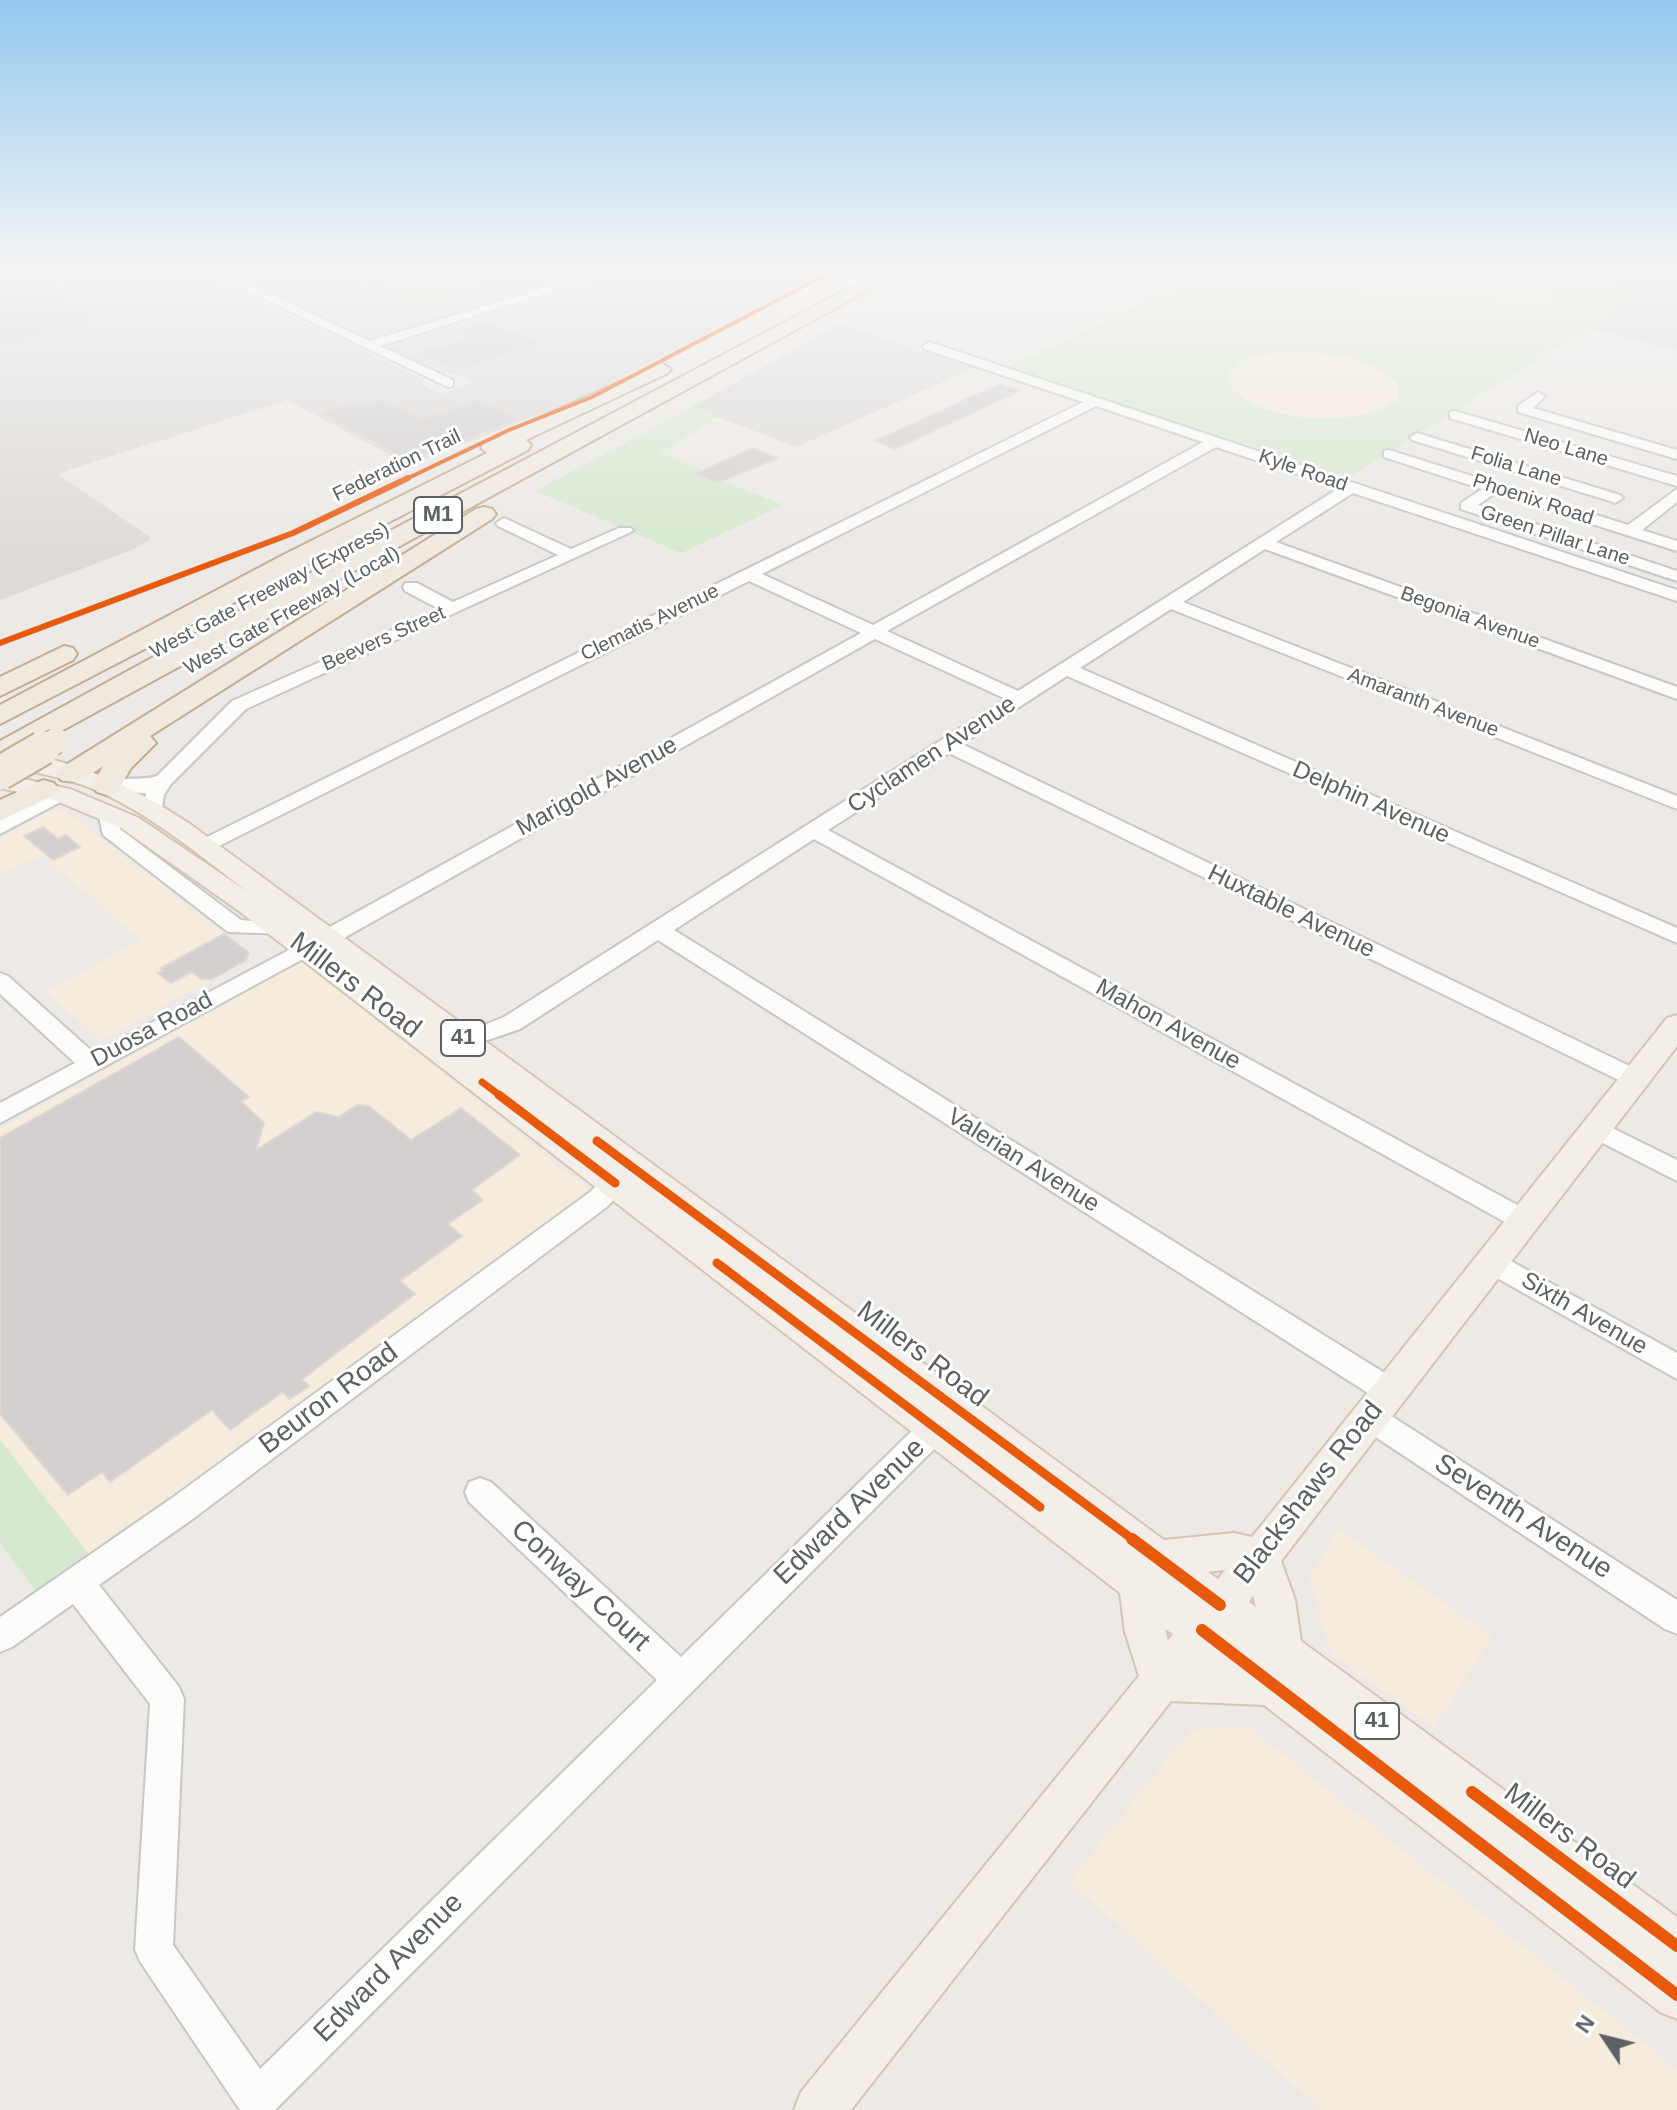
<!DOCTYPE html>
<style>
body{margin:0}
#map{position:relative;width:1677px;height:2110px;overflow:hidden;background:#ece9e6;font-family:Helvetica,sans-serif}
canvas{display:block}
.north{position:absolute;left:1565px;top:1998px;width:80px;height:80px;-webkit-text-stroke:6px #fff;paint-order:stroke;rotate:305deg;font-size:22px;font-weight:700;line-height:32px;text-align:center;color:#5b6165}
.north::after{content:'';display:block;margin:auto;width:28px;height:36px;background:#5b6165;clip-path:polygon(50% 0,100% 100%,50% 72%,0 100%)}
</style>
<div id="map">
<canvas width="1677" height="2110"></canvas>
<div class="north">N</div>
</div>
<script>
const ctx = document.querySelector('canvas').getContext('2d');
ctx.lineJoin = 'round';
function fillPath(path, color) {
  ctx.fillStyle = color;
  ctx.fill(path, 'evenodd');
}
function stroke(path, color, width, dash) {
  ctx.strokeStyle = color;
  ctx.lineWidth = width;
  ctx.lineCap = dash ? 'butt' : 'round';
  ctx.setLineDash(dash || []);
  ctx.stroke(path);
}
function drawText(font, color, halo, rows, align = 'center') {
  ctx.font = font + ' Helvetica,sans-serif';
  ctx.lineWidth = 6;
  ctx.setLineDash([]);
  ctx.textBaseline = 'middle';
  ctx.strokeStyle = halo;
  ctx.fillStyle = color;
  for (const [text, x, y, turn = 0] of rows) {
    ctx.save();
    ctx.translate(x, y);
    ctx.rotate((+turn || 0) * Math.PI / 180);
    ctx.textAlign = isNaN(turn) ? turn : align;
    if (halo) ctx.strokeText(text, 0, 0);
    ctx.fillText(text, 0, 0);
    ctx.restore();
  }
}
const commercial = new Path2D(`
 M 65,810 L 253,957 L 100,1041 L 45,991 L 142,940 L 42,855 L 0,875 L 0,839 L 49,811 Z
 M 302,961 L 595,1195 L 93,1559 L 0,1440 L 0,1129 Z
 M 1339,1530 L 1493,1637 L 1434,1727 L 1330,1652 L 1309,1576 Z
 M 1249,1727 L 1677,2070 L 1677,2110 L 1321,2110 L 1070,1881 L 1190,1730 Z`);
const industrial = new Path2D(`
 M 0,268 L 45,268 L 40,269 L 61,281 L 113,268 L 190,268 L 423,379 L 423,385 L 440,394 L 474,382 L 457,374 L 441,373 L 388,348 L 391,344 L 594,283 L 573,275 L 552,281 L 548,286 L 379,338 L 368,338 L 218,268 L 334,268 L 365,281 L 409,268 L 448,268 L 480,281 L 524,268 L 835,268 L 578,400 L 409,465 L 287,400 L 57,474 L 150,537 L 149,540 L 134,549 L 0,600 Z
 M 1600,268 L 1677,268 L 1677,351 L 1588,328 L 1607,316 L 1613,279 Z
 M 840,324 L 912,347 L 911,350 L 918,352 L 926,352 L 974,368 L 796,447 L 692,407 Z`);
const green = new Path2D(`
 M 409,268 L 448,268 L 480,281 L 416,300 L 377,277 Z
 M 1222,268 L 1340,268 L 1361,293 L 1379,299 L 1422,295 L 1474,295 L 1529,311 L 1551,296 L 1545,286 L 1532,283 L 1542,268 C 1582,268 1604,256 1621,298 L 1607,316 L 1348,478 L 1009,366 ZM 1288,352 L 1346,357 L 1370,414 C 1323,421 1270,419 1232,389 L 1262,355 Z
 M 692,407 L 718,417 L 660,453 L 703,470 L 696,475 L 711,481 L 717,479 L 784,505 L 681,553 L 535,491 Z
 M 0,1440 L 93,1559 L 39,1596 L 0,1543 Z`);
const sand = new Path2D(`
 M 1475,275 L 1545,286 L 1554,293 L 1551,296 L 1558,301 L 1557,307 L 1529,311 L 1474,295 L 1422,295 L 1419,290 Z
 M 1288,352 C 1327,353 1372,355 1399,386 L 1399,398 C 1364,429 1248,426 1227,379 C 1236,355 1266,354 1288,352 Z`);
const building = new Path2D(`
 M 0,268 L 6,268 L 102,319 L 0,347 Z
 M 484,321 L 543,343 L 465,369 L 448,368 L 417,353 L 466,338 L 452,331 Z
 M 1000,384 L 1020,391 L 895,449 L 875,441 Z
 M 384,399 L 422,418 L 478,399 L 521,419 L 409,461 L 319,414 L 353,401 L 361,400 L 369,404 Z
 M 753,448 L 778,458 L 722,481 L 712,481 L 695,474 Z
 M 43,827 L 58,839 L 66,835 L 80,847 L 53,860 L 24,836 Z
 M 224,934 L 249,953 L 246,960 L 212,979 L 201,979 L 192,972 L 171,983 L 158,973 L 163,970 L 161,968 Z
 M 179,1037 L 249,1097 L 241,1101 L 264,1123 L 256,1150 L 316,1112 L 339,1117 L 357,1105 L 369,1106 L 411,1140 L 461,1108 L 520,1155 L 472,1190 L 483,1200 L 448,1224 L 462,1236 L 400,1281 L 415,1294 L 302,1379 L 309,1386 L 290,1399 L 283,1392 L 230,1430 L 212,1410 L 110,1482 L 102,1472 L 68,1495 L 0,1414 L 0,1138 Z`);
const minor = new Path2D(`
 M 199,268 L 214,268 L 370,341 L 566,281 L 576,284 L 380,346 L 453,380 L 453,386 L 448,387 Z
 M 929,342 L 1677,590 L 1677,601 L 1353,493 L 1276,542 L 1677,687 L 1677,699 L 1265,549 L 1183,602 L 1677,796 L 1677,809 L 1171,609 L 1080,668 L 1677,928 L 1677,943 L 1067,676 L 962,744 L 1644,1073 L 1647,1079 L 1644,1085 L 1635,1088 L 949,753 L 828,830 L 1532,1213 L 1536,1220 L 1532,1227 L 1523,1230 L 1514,1227 L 814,839 L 674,930 L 1399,1382 L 1404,1391 L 1399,1400 L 1389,1403 L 1379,1400 L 658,940 L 520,1029 L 485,1041 L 441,1034 L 437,1028 L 441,1022 L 449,1020 L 484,1025 L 504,1017 L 1006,699 L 875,639 L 335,943 L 319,943 L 316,938 L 319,933 L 861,633 L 749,581 L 211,850 L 204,852 L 194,846 L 197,842 L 1083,402 L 924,349 L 923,346 ZM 1096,406 L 1203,442 L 873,625 L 762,574 ZM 1216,447 L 1339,488 L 1018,691 L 887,631 Z
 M 1538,392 L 1545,396 L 1533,408 L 1677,450 L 1677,459 L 1518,412 L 1518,406 Z
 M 1455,411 L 1677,476 L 1677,486 L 1450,418 L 1450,412 Z
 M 1417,433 L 1620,495 L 1623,498 L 1615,503 L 1610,501 L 1412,440 L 1410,437 Z
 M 1389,450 L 1628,525 L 1677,489 L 1677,502 L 1642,530 L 1677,541 L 1677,551 L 1495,493 L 1478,505 L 1677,571 L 1677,581 L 1461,509 L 1461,503 L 1482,489 L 1384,457 L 1384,451 Z
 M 504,518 L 571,549 L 619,528 L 631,528 L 633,531 L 246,709 L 171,784 L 164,795 L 161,815 L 147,815 L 144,811 L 146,793 L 107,792 L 97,786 C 110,774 139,782 157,776 L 232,701 L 439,609 L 405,591 L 403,587 L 405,583 L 417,583 L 453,602 L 558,555 L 498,526 L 496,523 Z
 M 61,788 L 68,790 L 71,794 L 68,798 L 0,834 L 0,820 Z
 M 108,806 L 118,812 L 120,829 L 241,920 L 287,924 L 290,929 L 287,934 L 228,932 L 103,835 L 98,812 Z
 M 306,941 L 314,943 L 317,948 L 314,953 L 0,1123 L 0,1103 L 75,1063 L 0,994 L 0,973 L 8,976 L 94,1053 Z
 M 1596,1120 L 1677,1160 L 1677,1181 L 1587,1135 L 1583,1129 L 1587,1123 Z
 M 612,1156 L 621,1159 L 628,1183 L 608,1206 L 194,1518 L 99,1585 L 179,1687 L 184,1699 L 173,1945 L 260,2069 L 657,1680 L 469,1502 L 465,1492 L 469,1482 L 480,1478 L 491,1482 L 681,1657 L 923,1420 L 934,1416 L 945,1420 L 949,1429 L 945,1438 L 275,2110 L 240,2110 L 141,1963 L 135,1950 L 150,1704 L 73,1604 L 12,1647 L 0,1652 L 0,1617 L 172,1498 L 590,1192 L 602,1180 L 599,1166 L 603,1159 Z
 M 1491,1250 L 1677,1353 L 1677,1379 L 1481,1269 L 1477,1261 L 1481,1253 Z
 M 1369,1404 L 1379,1408 L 1677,1600 L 1677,1634 L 1665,1629 L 1359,1426 L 1354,1417 L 1359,1408 Z`);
const major = new Path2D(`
 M 0,751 C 69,756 134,787 190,824 L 1164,1540 L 1234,1533 L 1252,1537 L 1667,1018 L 1677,1015 L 1677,1046 L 1281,1561 L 1295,1600 L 1301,1641 L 1677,1917 L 1677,2019 L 1660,2012 L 1264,1705 L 1171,1701 L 851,2110 L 794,2110 L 801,2092 L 1139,1676 L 1125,1632 L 1120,1593 L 239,911 L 121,828 L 54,800 L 0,788 L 0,774 L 70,789 L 139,818 L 248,892 C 201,856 154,817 100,792 C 69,778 34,772 0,765 ZM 1225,1570 L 1218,1579 L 1208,1572 ZM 1253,1596 L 1256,1607 L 1249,1602 ZM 1165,1629 L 1173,1634 L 1168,1640 Z`);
const highway = new Path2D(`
 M 887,268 L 909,268 L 10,759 L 0,762 L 0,741 L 199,632 Z
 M 661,363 L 671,369 L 668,373 L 526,440 L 531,445 L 528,450 L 0,724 L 0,705 L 283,555 L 487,453 L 481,448 L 484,443 Z
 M 484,507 L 492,509 L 496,514 L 492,519 L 150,736 L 156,743 L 131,768 L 117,792 L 107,795 L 97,792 L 92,786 L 103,766 C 89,776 78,785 61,780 L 56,774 L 61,768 L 476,509 Z
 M 64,646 L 73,648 L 77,654 L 73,660 L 0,696 L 0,677 Z
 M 43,780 L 54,783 L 58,789 L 54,795 L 0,821 L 0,800 Z`);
const highwayBridgeFar1 = new Path2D(`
 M 39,750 L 56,741`);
const highwayBridge = new Path2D(`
 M 0,773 L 43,748`);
const cyclewayFar4 = new Path2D(`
 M 404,480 L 509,430 L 592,397 L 839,268`);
const cyclewayFar3 = new Path2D(`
 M 0,643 L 293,533 L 408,478`);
const cyclewayFar2 = new Path2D(`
 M 482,1082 L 502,1097`);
const cyclewayFar1 = new Path2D(`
 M 499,1095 L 615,1183
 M 597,1141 L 1135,1541
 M 717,1263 L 1040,1507`);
const cycleway = new Path2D(`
 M 1132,1539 L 1220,1605
 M 1202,1630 L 1677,1995
 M 1472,1792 L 1677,1946`);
const farStreetnames = [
 ["Neo Lane",1566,448,17],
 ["Federation Trail",397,466,-26],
 ["Folia Lane",1516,467,17],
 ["Kyle Road",1303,471,19],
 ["Phoenix Road",1533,500,18],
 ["Green Pillar Lane",1555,536,18],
 ["West Gate Freeway (Express)",270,591,-28],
 ["West Gate Freeway (Local)",292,611,-29],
 ["Begonia Avenue",1470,618,20],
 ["Clematis Avenue",650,623,-26],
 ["Beevers Street",384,639,-24],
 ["Amaranth Avenue",1423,703,21]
];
const shields = [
 [438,515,48],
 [463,1038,44],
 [1377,1721,44]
];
const shieldNames = [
 ["M1",438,515],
 ["41",463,1038],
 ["41",1377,1721]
];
const streetNames = [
 ["Cyclamen Avenue",932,755,-33],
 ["Marigold Avenue",597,787,-29],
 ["Delphin Avenue",1371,803,24],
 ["Huxtable Avenue",1291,912,26],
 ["Mahon Avenue",1168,1025,29],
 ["Duosa Road",152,1030,-28],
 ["Valerian Avenue",1023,1161,32],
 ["Sixth Avenue",1584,1314,30]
];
const nearStreetnames = [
 ["Millers Road",355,986,37],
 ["Millers Road",922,1355,37],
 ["Beuron Road",329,1399,-37],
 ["Blackshaws Road",1309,1493,-52],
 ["Edward Avenue",850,1512,-44],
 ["Seventh Avenue",1523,1517,33],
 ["Conway Court",580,1586,43],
 ["Millers Road",1569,1837,37],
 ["Edward Avenue",389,1968,-45]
];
fillPath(commercial, '#f6ecde');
fillPath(industrial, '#dddad7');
fillPath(green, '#d7e8d0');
fillPath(sand, '#f5eada');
fillPath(building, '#d3d0cf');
stroke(building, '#dcd8d5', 2);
stroke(minor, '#c7c7c7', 4);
stroke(major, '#d5c5b3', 4);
stroke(highway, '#c4ac93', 4);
fillPath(minor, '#fcfcfb');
fillPath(major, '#f3eee7');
fillPath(highway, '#efe9e0');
stroke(highwayBridgeFar1, '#c4ac93', 28, []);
stroke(highwayBridge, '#c4ac93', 37, []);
stroke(highwayBridgeFar1, '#efe9e0', 25);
stroke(highwayBridge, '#efe9e0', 33);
stroke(cyclewayFar4, '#e8590c', 4);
stroke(cyclewayFar3, '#e8590c', 6);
stroke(cyclewayFar2, '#e8590c', 7);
stroke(cyclewayFar1, '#e8590c', 9);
stroke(cycleway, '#e8590c', 12);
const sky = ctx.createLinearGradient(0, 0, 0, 563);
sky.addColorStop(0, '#95c9ee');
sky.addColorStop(0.48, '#f6f5f4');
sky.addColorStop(1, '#f6f5f400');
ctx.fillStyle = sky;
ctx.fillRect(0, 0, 1677, 563);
drawText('20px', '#5b6165', '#fff', farStreetnames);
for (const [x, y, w] of shields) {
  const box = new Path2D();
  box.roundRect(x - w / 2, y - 18, w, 36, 6);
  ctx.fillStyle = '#fff';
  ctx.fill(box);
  stroke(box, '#5b6165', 2);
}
drawText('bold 22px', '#5b6165', null, shieldNames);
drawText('24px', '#5b6165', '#fff', streetNames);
drawText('28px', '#5b6165', '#fff', nearStreetnames);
</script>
